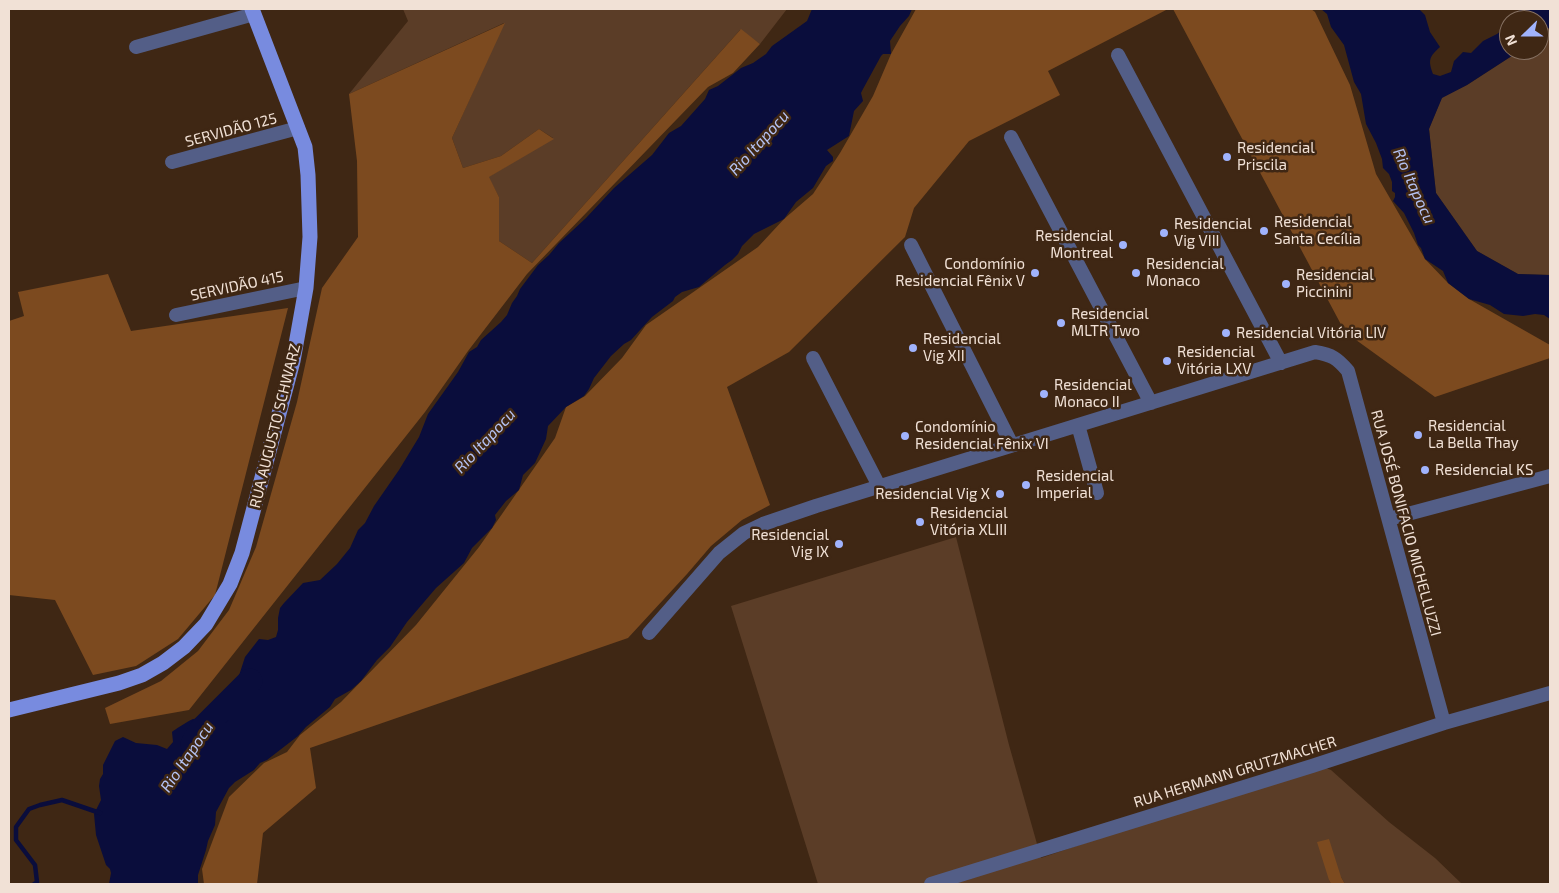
<!DOCTYPE html>
<meta charset="utf-8">
<style>
body{margin:0}
#map{position:relative;width:1559px;height:893px;overflow:hidden;background:#3f2714;font-family:"Exo 2",sans-serif}
canvas{display:block}
.frame{position:absolute;inset:0;border:10px solid #f1e1d6;pointer-events:none}
.north{position:absolute;left:1499px;top:10px;width:50px;height:50px;box-sizing:border-box;background:#3f2714;border:1px solid #867162;border-radius:50%;rotate:248deg;font-size:14px;font-weight:700;line-height:20px;text-align:center;color:#f1e1d6}
.north::after{content:'';display:block;margin:auto;width:18px;height:22px;background:#a0b3fd;clip-path:polygon(50% 0,100% 100%,50% 72%,0 100%)}
</style>
<div id="map">
<canvas width="1559" height="893"></canvas>
<div class="frame"></div>
<div class="north">N</div>
</div>
<script>
const ctx = document.querySelector('canvas').getContext('2d');
ctx.lineJoin = 'round';
function fillPath(path, color) {
  ctx.fillStyle = color;
  ctx.fill(path, 'evenodd');
}
function stroke(path, color, width, dash) {
  ctx.strokeStyle = color;
  ctx.lineWidth = width;
  ctx.lineCap = dash ? 'butt' : 'round';
  ctx.setLineDash(dash || []);
  ctx.stroke(path);
}
function drawText(font, color, halo, rows, align = 'center') {
  ctx.font = font + ' "Exo 2",sans-serif';
  ctx.lineWidth = 5;
  ctx.setLineDash([]);
  ctx.textBaseline = 'middle';
  ctx.strokeStyle = halo;
  ctx.fillStyle = color;
  for (const [text, x, y, turn = 0] of rows) {
    ctx.save();
    ctx.translate(x, y);
    ctx.rotate((+turn || 0) * Math.PI / 180);
    ctx.textAlign = isNaN(turn) ? turn : align;
    if (halo) ctx.strokeText(text, 0, 0);
    ctx.fillText(text, 0, 0);
    ctx.restore();
  }
}
const green = new Path2D(`
 M 403,9 L 787,9 L 760,44 L 740,30 L 532,263 L 499,241 L 499,197 L 488,177 L 553,138 L 539,129 L 501,156 L 463,168 L 452,138 L 504,23 L 349,94 L 408,21 Z
 M 1550,27 L 1550,275 L 1518,274 L 1477,251 L 1436,193 L 1429,129 L 1442,97 L 1467,85 L 1521,50 L 1539,50 L 1539,36 Z
 M 956,537 L 1009,745 L 1041,858 L 1312,766 L 1321,766 L 1331,770 L 1389,822 L 1435,858 L 1462,884 L 1345,884 L 1341,877 L 1329,880 L 1331,884 L 818,884 L 731,606 Z`);
const forest = new Path2D(`
 M 916,9 L 1168,9 L 1048,71 L 1060,95 L 969,141 L 914,208 L 905,237 L 789,352 L 727,387 L 770,505 L 742,520 L 711,546 L 687,574 L 628,638 L 310,748 L 316,788 L 263,833 L 257,884 L 204,884 L 202,869 L 229,797 L 264,763 L 287,752 L 300,735 L 341,702 L 416,625 L 479,547 L 555,438 L 566,407 L 585,396 L 622,358 L 646,325 L 758,247 L 784,219 L 813,194 L 840,153 L 873,96 L 891,54 Z
 M 1173,9 L 1311,9 L 1315,12 L 1350,85 L 1376,174 L 1425,259 L 1448,283 L 1469,299 L 1550,345 L 1550,358 L 1435,397 L 1345,332 Z
 M 505,23 L 452,138 L 463,168 L 501,156 L 539,129 L 554,139 L 489,177 L 499,197 L 499,241 L 532,263 L 741,29 L 760,44 L 733,73 L 708,87 L 527,274 L 468,351 L 425,412 L 189,710 L 110,724 L 105,708 L 161,681 L 198,651 L 229,610 L 256,547 L 297,402 L 322,288 L 358,237 L 357,161 L 349,94 Z
 M 108,274 L 131,331 L 288,308 L 215,595 L 178,639 L 136,666 L 93,675 L 55,600 L 9,595 L 9,321 L 24,316 L 18,292 Z
 M 1329,839 L 1341,877 L 1345,884 L 1331,884 L 1329,880 L 1317,842 Z`);
const water = new Path2D(`
 M 812,9 L 912,9 L 909,16 L 900,26 L 890,41 L 891,54 L 883,54 L 881,56 L 863,89 L 861,93 L 863,101 L 854,111 L 849,136 L 827,150 L 833,157 L 833,161 L 826,166 L 813,188 L 796,202 L 784,219 L 754,234 L 742,246 L 738,254 L 732,260 L 725,265 L 699,287 L 682,292 L 675,297 L 673,301 L 652,317 L 631,340 L 624,344 L 611,356 L 594,378 L 589,389 L 584,396 L 566,407 L 548,426 L 546,439 L 535,463 L 523,475 L 519,490 L 506,501 L 495,515 L 496,520 L 492,528 L 472,548 L 464,563 L 436,588 L 407,622 L 390,647 L 377,660 L 361,681 L 351,690 L 335,699 L 330,707 L 306,727 L 298,736 L 267,760 L 260,763 L 254,770 L 235,782 L 229,788 L 216,812 L 215,825 L 208,841 L 206,850 L 198,875 L 198,884 L 109,884 L 111,873 L 110,869 L 106,865 L 96,835 L 94,814 L 101,800 L 99,786 L 100,779 L 103,774 L 103,765 L 115,741 L 123,737 L 136,743 L 157,745 L 167,749 L 173,742 L 172,732 C 176,729 190,720 193,719 C 202,718 212,718 222,718 L 228,709 L 234,710 L 234,707 L 226,706 L 224,700 L 229,696 L 234,691 L 245,657 L 259,639 L 268,640 L 276,637 L 278,630 L 278,618 L 280,608 L 284,603 L 303,583 L 320,580 L 337,564 L 350,548 L 358,530 L 365,523 L 374,506 L 399,470 L 419,437 L 428,414 L 458,372 L 469,352 L 477,347 L 481,340 L 501,322 L 507,315 L 512,303 L 517,296 L 520,289 L 538,265 L 549,255 L 559,243 L 586,218 L 614,188 L 652,155 L 669,133 L 681,126 L 705,99 L 709,90 L 718,86 L 741,68 L 753,63 L 766,54 L 772,46 L 807,21 Z
 M 1321,9 L 1419,9 L 1425,15 L 1430,32 L 1440,47 C 1429,57 1428,60 1433,74 L 1440,76 L 1451,72 L 1454,61 L 1463,52 L 1471,53 L 1483,41 L 1497,34 L 1509,25 L 1509,50 L 1521,50 L 1467,85 L 1442,98 L 1429,129 L 1436,193 L 1477,251 L 1518,274 L 1550,275 L 1550,319 L 1544,315 L 1535,314 L 1523,316 L 1504,314 L 1490,305 L 1469,299 L 1448,283 L 1443,271 L 1425,259 L 1421,248 L 1418,245 L 1414,233 L 1404,213 L 1393,201 L 1395,197 L 1395,193 L 1392,191 L 1392,182 L 1389,174 L 1383,168 L 1382,159 L 1376,143 L 1366,124 L 1361,94 L 1354,82 L 1344,45 L 1331,27 L 1327,14 Z
 M 1522,9 L 1550,9 L 1550,27 L 1539,36 L 1539,20 L 1512,20 L 1517,12 Z`);
const stream = new Path2D(`
 M 34,884 L 37,882 L 35,865 L 16,840 L 16,827 L 29,809 L 40,805 L 62,800 L 100,813`);
const river = new Path2D(`
 M 193,744 L 202,729 L 250,681`);
const minor = new Path2D(`
 M 136,47 L 254,14
 M 1118,55 L 1281,363
 M 1011,137 L 1151,403
 M 172,162 L 298,128
 M 911,245 L 1012,445
 M 176,315 L 306,288
 M 813,358 L 879,486
 M 1078,425 L 1097,493
 M 1389,519 L 1550,476
 M 649,633 L 719,553 L 744,533 L 763,524 L 816,506 L 1315,352 C 1332,355 1337,358 1348,371 L 1444,723
 M 931,884 L 1312,766 L 1444,723 L 1550,693`);
const major = new Path2D(`
 M 9,710 L 119,683 L 142,675 L 163,663 L 184,647 L 206,624 L 230,584 L 242,553 L 293,361 L 306,288 L 310,237 L 308,175 L 305,147 L 252,9`);
const markers = [
 [1227,157,5,"#a0b3fd"],
 [1264,231,5,"#a0b3fd"],
 [1164,233,5,"#a0b3fd"],
 [1123,245,5,"#a0b3fd"],
 [1035,273,5,"#a0b3fd"],
 [1136,273,5,"#a0b3fd"],
 [1286,284,5,"#a0b3fd"],
 [1061,323,5,"#a0b3fd"],
 [1226,333,5,"#a0b3fd"],
 [913,348,5,"#a0b3fd"],
 [1167,361,5,"#a0b3fd"],
 [1044,394,5,"#a0b3fd"],
 [1418,435,5,"#a0b3fd"],
 [905,436,5,"#a0b3fd"],
 [1425,470,5,"#a0b3fd"],
 [1026,485,5,"#a0b3fd"],
 [1000,494,5,"#a0b3fd"],
 [920,522,5,"#a0b3fd"],
 [839,544,5,"#a0b3fd"]
];
const streetNames = [
 ["SERVIDÃO 125",231,130,-15],
 ["SERVIDÃO 415",237,286,-12],
 ["RUA AUGUSTO SCHWARZ",275,426,-76],
 ["RUA JOSÉ BONIFACIO MICHELLUZZI",1406,523,75],
 ["RUA HERMANN GRUTZMACHER",1235,772,-17]
];
const poiNames = [
 ["Residencial",1237,148],
 ["Priscila",1237,165],
 ["Residencial",1274,222],
 ["Santa Cecília",1274,239],
 ["Residencial",1174,224],
 ["Vig VIII",1174,241],
 ["Residencial",1113,236,"right"],
 ["Montreal",1113,253,"right"],
 ["Condomínio",1025,264,"right"],
 ["Residencial Fênix V",1025,281,"right"],
 ["Residencial",1146,264],
 ["Monaco",1146,281],
 ["Residencial",1296,275],
 ["Piccinini",1296,292],
 ["Residencial",1071,314],
 ["MLTR Two",1071,331],
 ["Residencial Vitória LIV",1236,333],
 ["Residencial",923,339],
 ["Vig XII",923,356],
 ["Residencial",1177,352],
 ["Vitória LXV",1177,369],
 ["Residencial",1054,385],
 ["Monaco II",1054,402],
 ["Residencial",1428,426],
 ["La Bella Thay",1428,443],
 ["Condomínio",915,427],
 ["Residencial Fênix VI",915,444],
 ["Residencial KS",1435,470],
 ["Residencial",1036,476],
 ["Imperial",1036,493],
 ["Residencial Vig X",990,494,"right"],
 ["Residencial",930,513],
 ["Vitória XLIII",930,530],
 ["Residencial",829,535,"right"],
 ["Vig IX",829,552,"right"]
];
const waterNames = [
 ["Rio Itapocu",759,143,-48],
 ["Rio Itapocu",1414,186,66],
 ["Rio Itapocu",485,441,-47],
 ["Rio Itapocu",187,757,-56]
];
fillPath(green, '#5b3d27');
fillPath(forest, '#7c4a1f');
fillPath(water, '#0a0d3c');
stroke(stream, '#0a0d3c', 4.5);
stroke(river, '#0a0d3c', 25);
stroke(minor, '#535e87', 14);
stroke(major, '#788bdf', 15);
for (const [x, y, r, color] of markers) {
  const dot = new Path2D();
  dot.arc(x, y, r, 0, 2 * Math.PI);
  ctx.fillStyle = color;
  ctx.fill(dot);
  stroke(dot, '#3f2714', 2);
}
drawText('15px', '#f1e1d6', '#3f2714', streetNames);
drawText('15px', '#f1e1d6', '#3f2714', poiNames, 'left');
drawText('italic 16px', '#b4c2f3', '#3f2714', waterNames);
</script>
